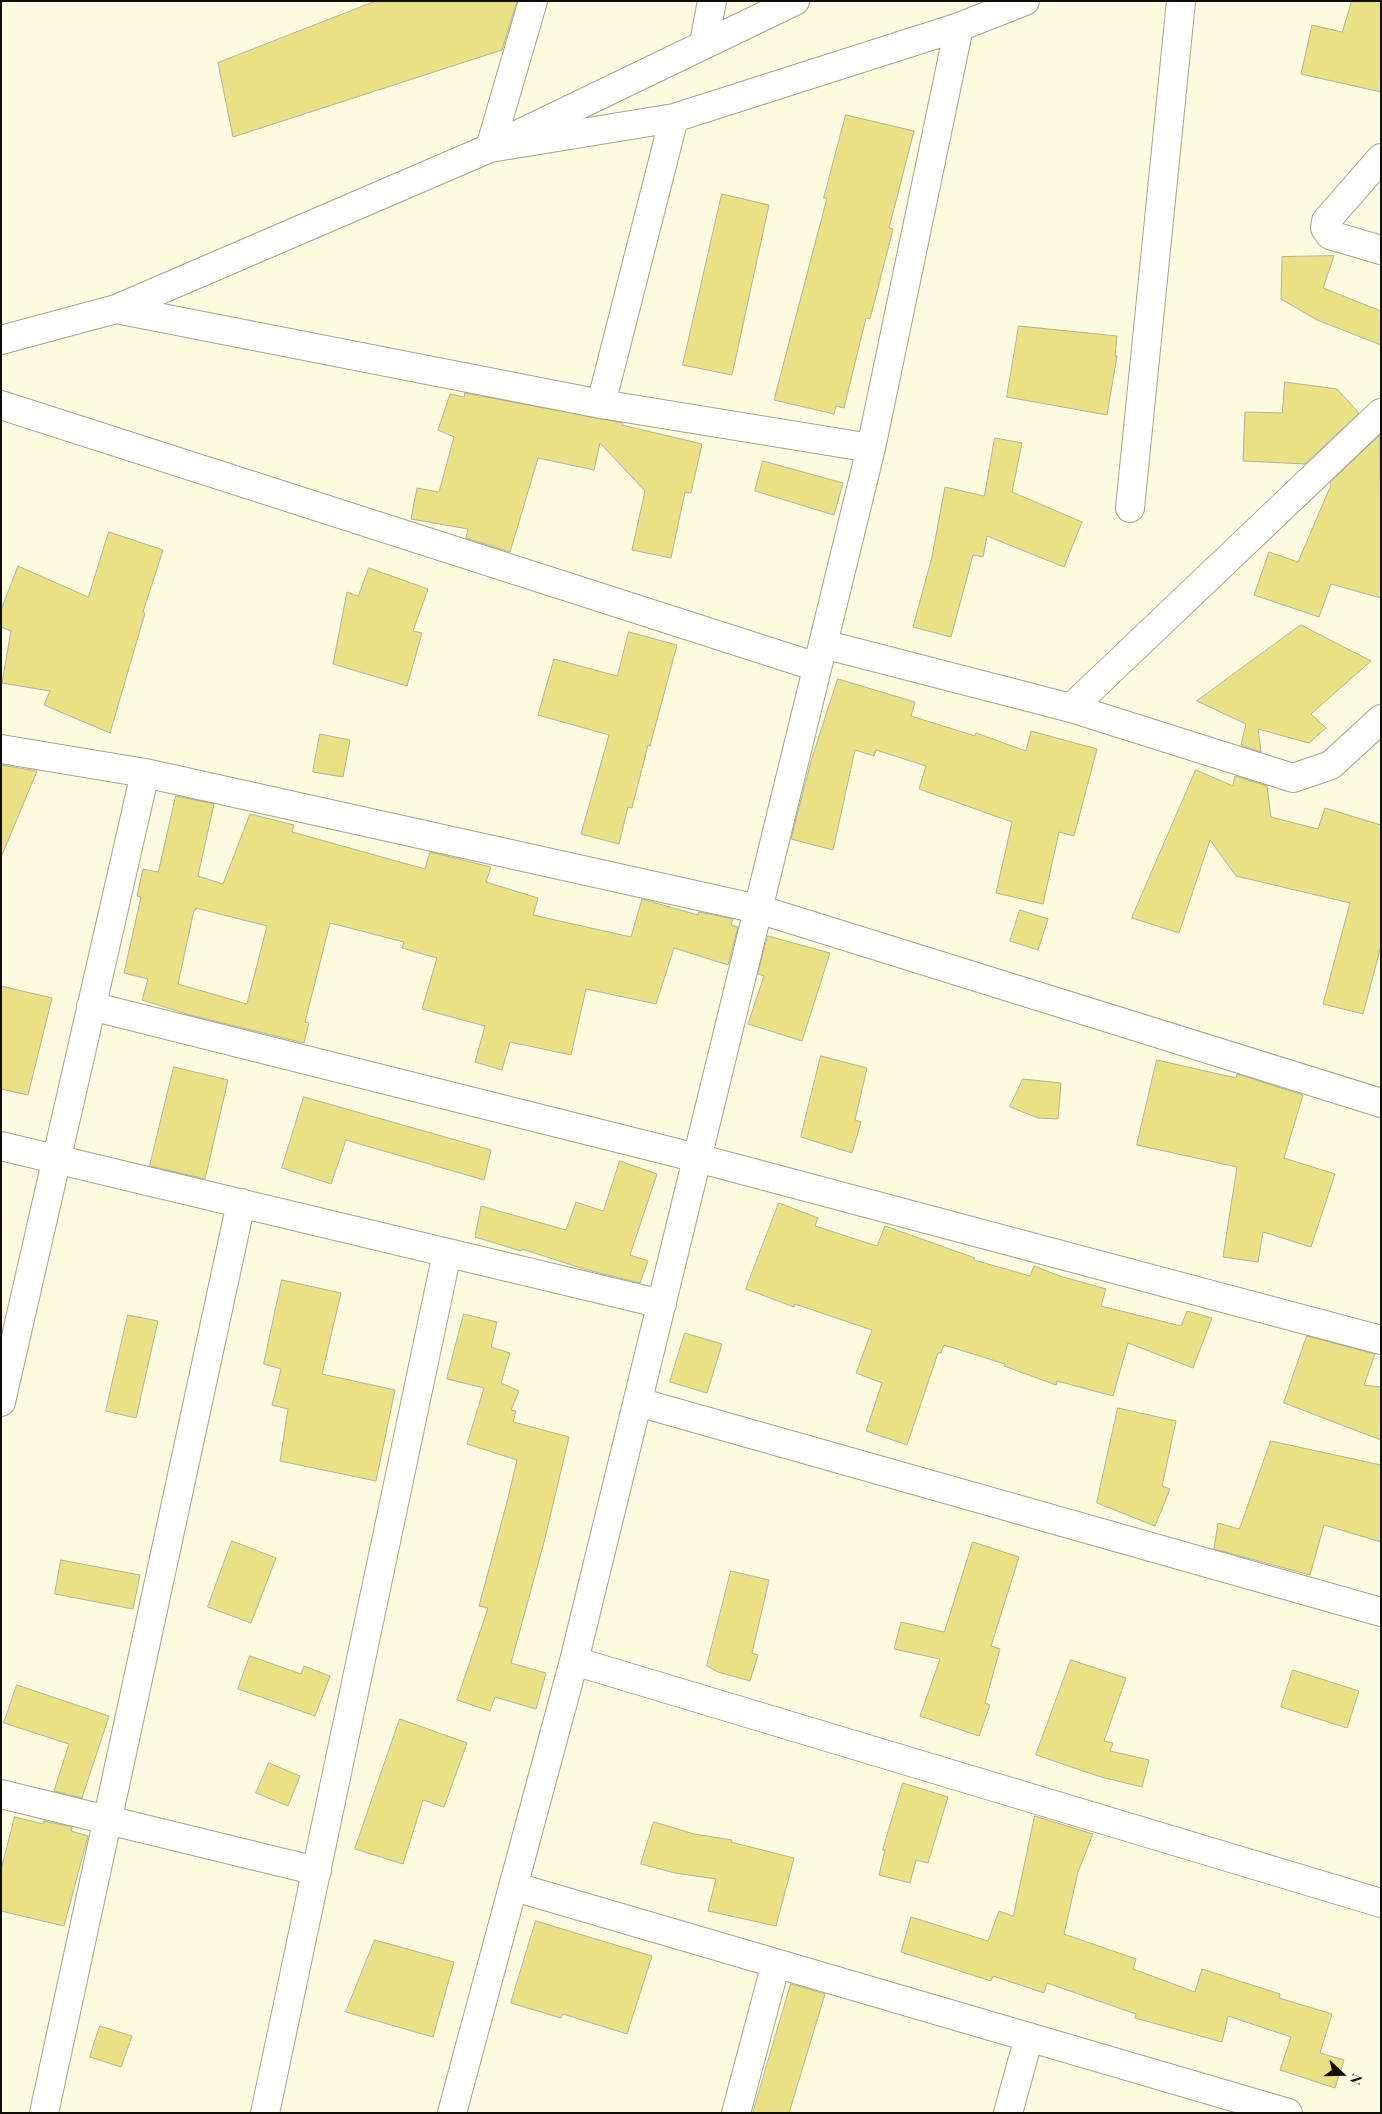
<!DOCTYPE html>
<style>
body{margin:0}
#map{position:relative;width:1382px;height:2114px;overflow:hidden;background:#fcfadf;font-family:"Playfair Display",serif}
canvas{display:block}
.frame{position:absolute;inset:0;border:2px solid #0f0e06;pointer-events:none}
.north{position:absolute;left:1317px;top:2049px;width:50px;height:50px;-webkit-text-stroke:4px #fcfadf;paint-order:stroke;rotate:111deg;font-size:14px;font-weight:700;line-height:20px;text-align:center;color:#0f0e06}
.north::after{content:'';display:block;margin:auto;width:18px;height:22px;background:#0f0e06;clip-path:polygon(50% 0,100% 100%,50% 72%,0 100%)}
</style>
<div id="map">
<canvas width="1382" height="2114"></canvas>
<div class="frame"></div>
<div class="north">N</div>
</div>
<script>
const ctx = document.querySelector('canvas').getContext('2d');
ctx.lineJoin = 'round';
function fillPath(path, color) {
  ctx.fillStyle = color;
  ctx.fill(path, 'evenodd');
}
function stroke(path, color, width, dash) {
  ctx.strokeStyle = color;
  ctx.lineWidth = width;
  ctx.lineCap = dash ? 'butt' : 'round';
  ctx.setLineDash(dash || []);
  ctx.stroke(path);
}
const building = new Path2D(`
 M 376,1 L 517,1 L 502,50 L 233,137 L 218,63 Z
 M 1352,1 L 1381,1 L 1381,92 L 1301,74 L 1312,25 L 1342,32 Z
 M 846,115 L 914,131 L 889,228 L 893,229 L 870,319 L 866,318 L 844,408 L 836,406 L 834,414 L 774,400 L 827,198 L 824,198 Z
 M 722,194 L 769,205 L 732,375 L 683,365 Z
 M 1334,256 L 1323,288 L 1381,311 L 1381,345 L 1317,320 L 1281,299 L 1282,257 Z
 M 1019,326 L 1117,336 L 1115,356 L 1117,356 L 1107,415 L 1007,397 Z
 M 1285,382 L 1337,389 L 1359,413 L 1305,464 L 1243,461 L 1245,412 L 1282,413 Z
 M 465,393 L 623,423 L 622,425 L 702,444 L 691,493 L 685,492 L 671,558 L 632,550 L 645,491 L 600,443 L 594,470 L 538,458 L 510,552 L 466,538 L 468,529 L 411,519 L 417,488 L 439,492 L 454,437 L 438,430 L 450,394 L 464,397 Z
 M 1380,435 L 1381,598 L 1331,584 L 1319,617 L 1254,595 L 1269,552 L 1298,562 L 1331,485 L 1330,483 Z
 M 995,438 L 1022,443 L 1012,492 L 1082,522 L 1064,567 L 987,536 L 983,557 L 973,555 L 951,637 L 913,627 L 932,557 L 945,487 L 984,496 Z
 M 763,461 L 843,483 L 834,515 L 755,491 Z
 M 109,532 L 163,550 L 143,612 L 145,613 L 110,733 L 44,705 L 50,691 L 2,683 L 11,631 L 1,627 L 1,610 L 18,566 L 88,597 Z
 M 369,568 L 428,589 L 413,631 L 422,633 L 407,686 L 333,664 L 347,592 L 358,596 Z
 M 1301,625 L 1371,661 L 1311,714 L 1326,728 L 1309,743 L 1258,729 L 1261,752 L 1241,745 L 1246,724 L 1197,701 Z
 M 629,632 L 677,645 L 650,746 L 648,745 L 632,808 L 628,807 L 619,844 L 581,834 L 609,735 L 538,715 L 554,659 L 617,676 Z
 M 838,679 L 915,702 L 911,716 L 975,736 L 976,733 L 1026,751 L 1031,731 L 1097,749 L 1074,836 L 1059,832 L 1043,904 L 996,893 L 1012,822 L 919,789 L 926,766 L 876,750 L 874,756 L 855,750 L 833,850 L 791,839 L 811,761 Z
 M 320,734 L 350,740 L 343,777 L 313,772 Z
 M 1,765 L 37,771 L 2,855 L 1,855 Z
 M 1196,770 L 1233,786 L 1235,776 L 1267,786 L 1271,817 L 1318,829 L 1325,808 L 1381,825 L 1381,946 L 1363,1014 L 1323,1004 L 1350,903 L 1236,876 L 1210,840 L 1179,933 L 1132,918 Z
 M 176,796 L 214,804 L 198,876 L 223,884 L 250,814 L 294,825 L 292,832 L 425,869 L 430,852 L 491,867 L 486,882 L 538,898 L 533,915 L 631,937 L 642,899 L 698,915 L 699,912 L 733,919 L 731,925 L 738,927 L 728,965 L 674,948 L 656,1004 L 586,989 L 571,1055 L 510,1042 L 502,1070 L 475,1062 L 485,1026 L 422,1009 L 437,958 L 402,948 L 404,942 L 330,923 L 305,1022 L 309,1023 L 304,1043 L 190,1015 L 142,1000 L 148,979 L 124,973 L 141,897 L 137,896 L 143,869 L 158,872 ZM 196,908 L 267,926 L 247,1004 L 178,984 L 194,910 L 196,910 Z
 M 1020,910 L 1048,919 L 1038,950 L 1010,941 Z
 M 768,936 L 830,953 L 802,1041 L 748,1024 L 764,976 L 758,974 Z
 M 1,986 L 52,998 L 28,1095 L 1,1089 Z
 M 821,1056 L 867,1068 L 855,1120 L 861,1122 L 852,1153 L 801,1137 Z
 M 1157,1060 L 1236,1078 L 1237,1074 L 1303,1095 L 1284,1158 L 1335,1174 L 1311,1247 L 1263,1232 L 1258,1262 L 1223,1257 L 1237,1167 L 1137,1145 Z
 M 174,1067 L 228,1080 L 205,1179 L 150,1166 Z
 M 1023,1079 L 1061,1083 L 1058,1119 L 1038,1118 L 1010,1107 Z
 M 304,1097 L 491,1150 L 484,1180 L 346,1140 L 331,1184 L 282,1168 Z
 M 620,1161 L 657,1174 L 630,1255 L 648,1261 L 640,1283 L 584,1269 L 522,1249 L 521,1251 L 475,1237 L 481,1206 L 566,1230 L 576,1202 L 603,1211 Z
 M 779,1203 L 818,1218 L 815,1226 L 877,1246 L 885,1226 L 975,1258 L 974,1260 L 1030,1276 L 1034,1266 L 1060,1276 L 1106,1289 L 1101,1306 L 1181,1326 L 1187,1311 L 1212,1318 L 1193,1368 L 1128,1343 L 1113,1396 L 1057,1381 L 1056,1385 L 1004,1366 L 1005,1364 L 944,1345 L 941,1353 L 938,1353 L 907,1445 L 866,1431 L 882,1383 L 856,1373 L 872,1330 L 795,1304 L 794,1307 L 746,1289 Z
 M 282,1280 L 341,1293 L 322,1374 L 395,1390 L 376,1481 L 280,1461 L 288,1409 L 272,1405 L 281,1369 L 264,1364 Z
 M 464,1314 L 497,1322 L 491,1347 L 510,1353 L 501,1383 L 519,1391 L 511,1410 L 516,1411 L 513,1422 L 569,1437 L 544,1542 L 511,1663 L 546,1673 L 536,1709 L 495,1697 L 490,1711 L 457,1700 L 488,1608 L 479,1606 L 507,1502 L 517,1460 L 467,1444 L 484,1388 L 447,1379 Z
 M 128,1315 L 158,1321 L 136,1418 L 106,1411 Z
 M 685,1333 L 722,1344 L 707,1393 L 670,1382 Z
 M 1307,1336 L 1375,1354 L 1364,1385 L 1381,1387 L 1381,1440 L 1284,1403 Z
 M 1118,1408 L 1176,1421 L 1162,1486 L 1170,1489 L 1155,1526 L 1097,1503 Z
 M 1271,1441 L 1381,1465 L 1381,1542 L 1324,1525 L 1310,1575 L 1214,1549 L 1218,1523 L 1239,1529 Z
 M 232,1541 L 276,1558 L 251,1623 L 208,1607 Z
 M 973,1542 L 1019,1557 L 991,1646 L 1000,1649 L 985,1703 L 990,1705 L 979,1736 L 920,1716 L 940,1659 L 894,1649 L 901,1622 L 944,1632 Z
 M 61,1560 L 140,1575 L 133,1609 L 55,1594 Z
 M 731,1571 L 769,1580 L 752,1653 L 758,1655 L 750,1681 L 718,1672 L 707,1666 Z
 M 250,1656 L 301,1674 L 304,1666 L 330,1676 L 315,1716 L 238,1689 Z
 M 1071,1660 L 1126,1678 L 1104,1741 L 1113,1743 L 1110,1751 L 1149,1760 L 1142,1787 L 1101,1777 L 1036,1755 Z
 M 1293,1670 L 1359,1691 L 1347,1728 L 1281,1707 Z
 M 17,1685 L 109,1716 L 82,1798 L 54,1791 L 69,1744 L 4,1723 Z
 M 400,1719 L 467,1743 L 444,1807 L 423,1800 L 403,1864 L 355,1849 Z
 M 269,1763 L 300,1776 L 288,1806 L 256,1793 Z
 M 903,1783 L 948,1797 L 928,1863 L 916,1860 L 910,1883 L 879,1875 L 885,1850 L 883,1850 Z
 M 1035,1816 L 1093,1834 L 1078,1872 L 1064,1934 L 1136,1959 L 1133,1969 L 1195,1992 L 1202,1969 L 1280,1994 L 1279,1998 L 1332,2014 L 1320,2053 L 1344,2060 L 1335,2088 L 1280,2070 L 1291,2037 L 1228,2016 L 1222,2042 L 1135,2018 L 1136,2014 L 1047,1983 L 1044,1993 L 993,1976 L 991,1981 L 901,1952 L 911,1917 L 988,1941 L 999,1911 L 1013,1916 Z
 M 15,1817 L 43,1824 L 44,1821 L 72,1827 L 71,1831 L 88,1836 L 64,1926 L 1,1911 L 1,1870 Z
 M 654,1822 L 694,1834 L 732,1840 L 731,1842 L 794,1858 L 776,1926 L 708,1911 L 716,1879 L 675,1873 L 641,1864 Z
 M 536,1921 L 652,1956 L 627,2034 L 563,2014 L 561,2018 L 511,2003 Z
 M 375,1940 L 454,1962 L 433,2037 L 346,2012 Z
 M 791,1984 L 825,1994 L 789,2113 L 753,2113 Z
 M 100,2026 L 132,2036 L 121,2067 L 90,2057 Z`);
const minor = new Path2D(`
 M 533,1 L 490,148 L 674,118 L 959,27 L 1025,1
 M 704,43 L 712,1
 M 1381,158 L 1326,221 L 1325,228 L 1330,235 L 1381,250
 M 116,309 L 601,404 L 871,448
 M 1,340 L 116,309 L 490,148 L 795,1
 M 601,404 L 674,118
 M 1,405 L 817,667
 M 1130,508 L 1181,1
 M 823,644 L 1071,708 L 1293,778 L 1331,765 L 1381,719
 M 1071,708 L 1381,413
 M 1,749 L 145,773 L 758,909 L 1381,1103
 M 91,1006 L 697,1158 L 1381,1340
 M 1,1146 L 662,1304
 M 1,1402 L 145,773
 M 638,1402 L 1381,1612
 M 574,1661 L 1381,1903
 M 1,1794 L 317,1871
 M 515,1887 L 1288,2113
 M 44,2113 L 241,1203
 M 265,2113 L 447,1253
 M 452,2113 L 574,1661 L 871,448 L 959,27
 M 736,2113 L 776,1963
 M 1008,2113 L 1029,2037`);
fillPath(building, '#eae185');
stroke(building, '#b4b298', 1);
stroke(minor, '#a5a38a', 30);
stroke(minor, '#fff', 28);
</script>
